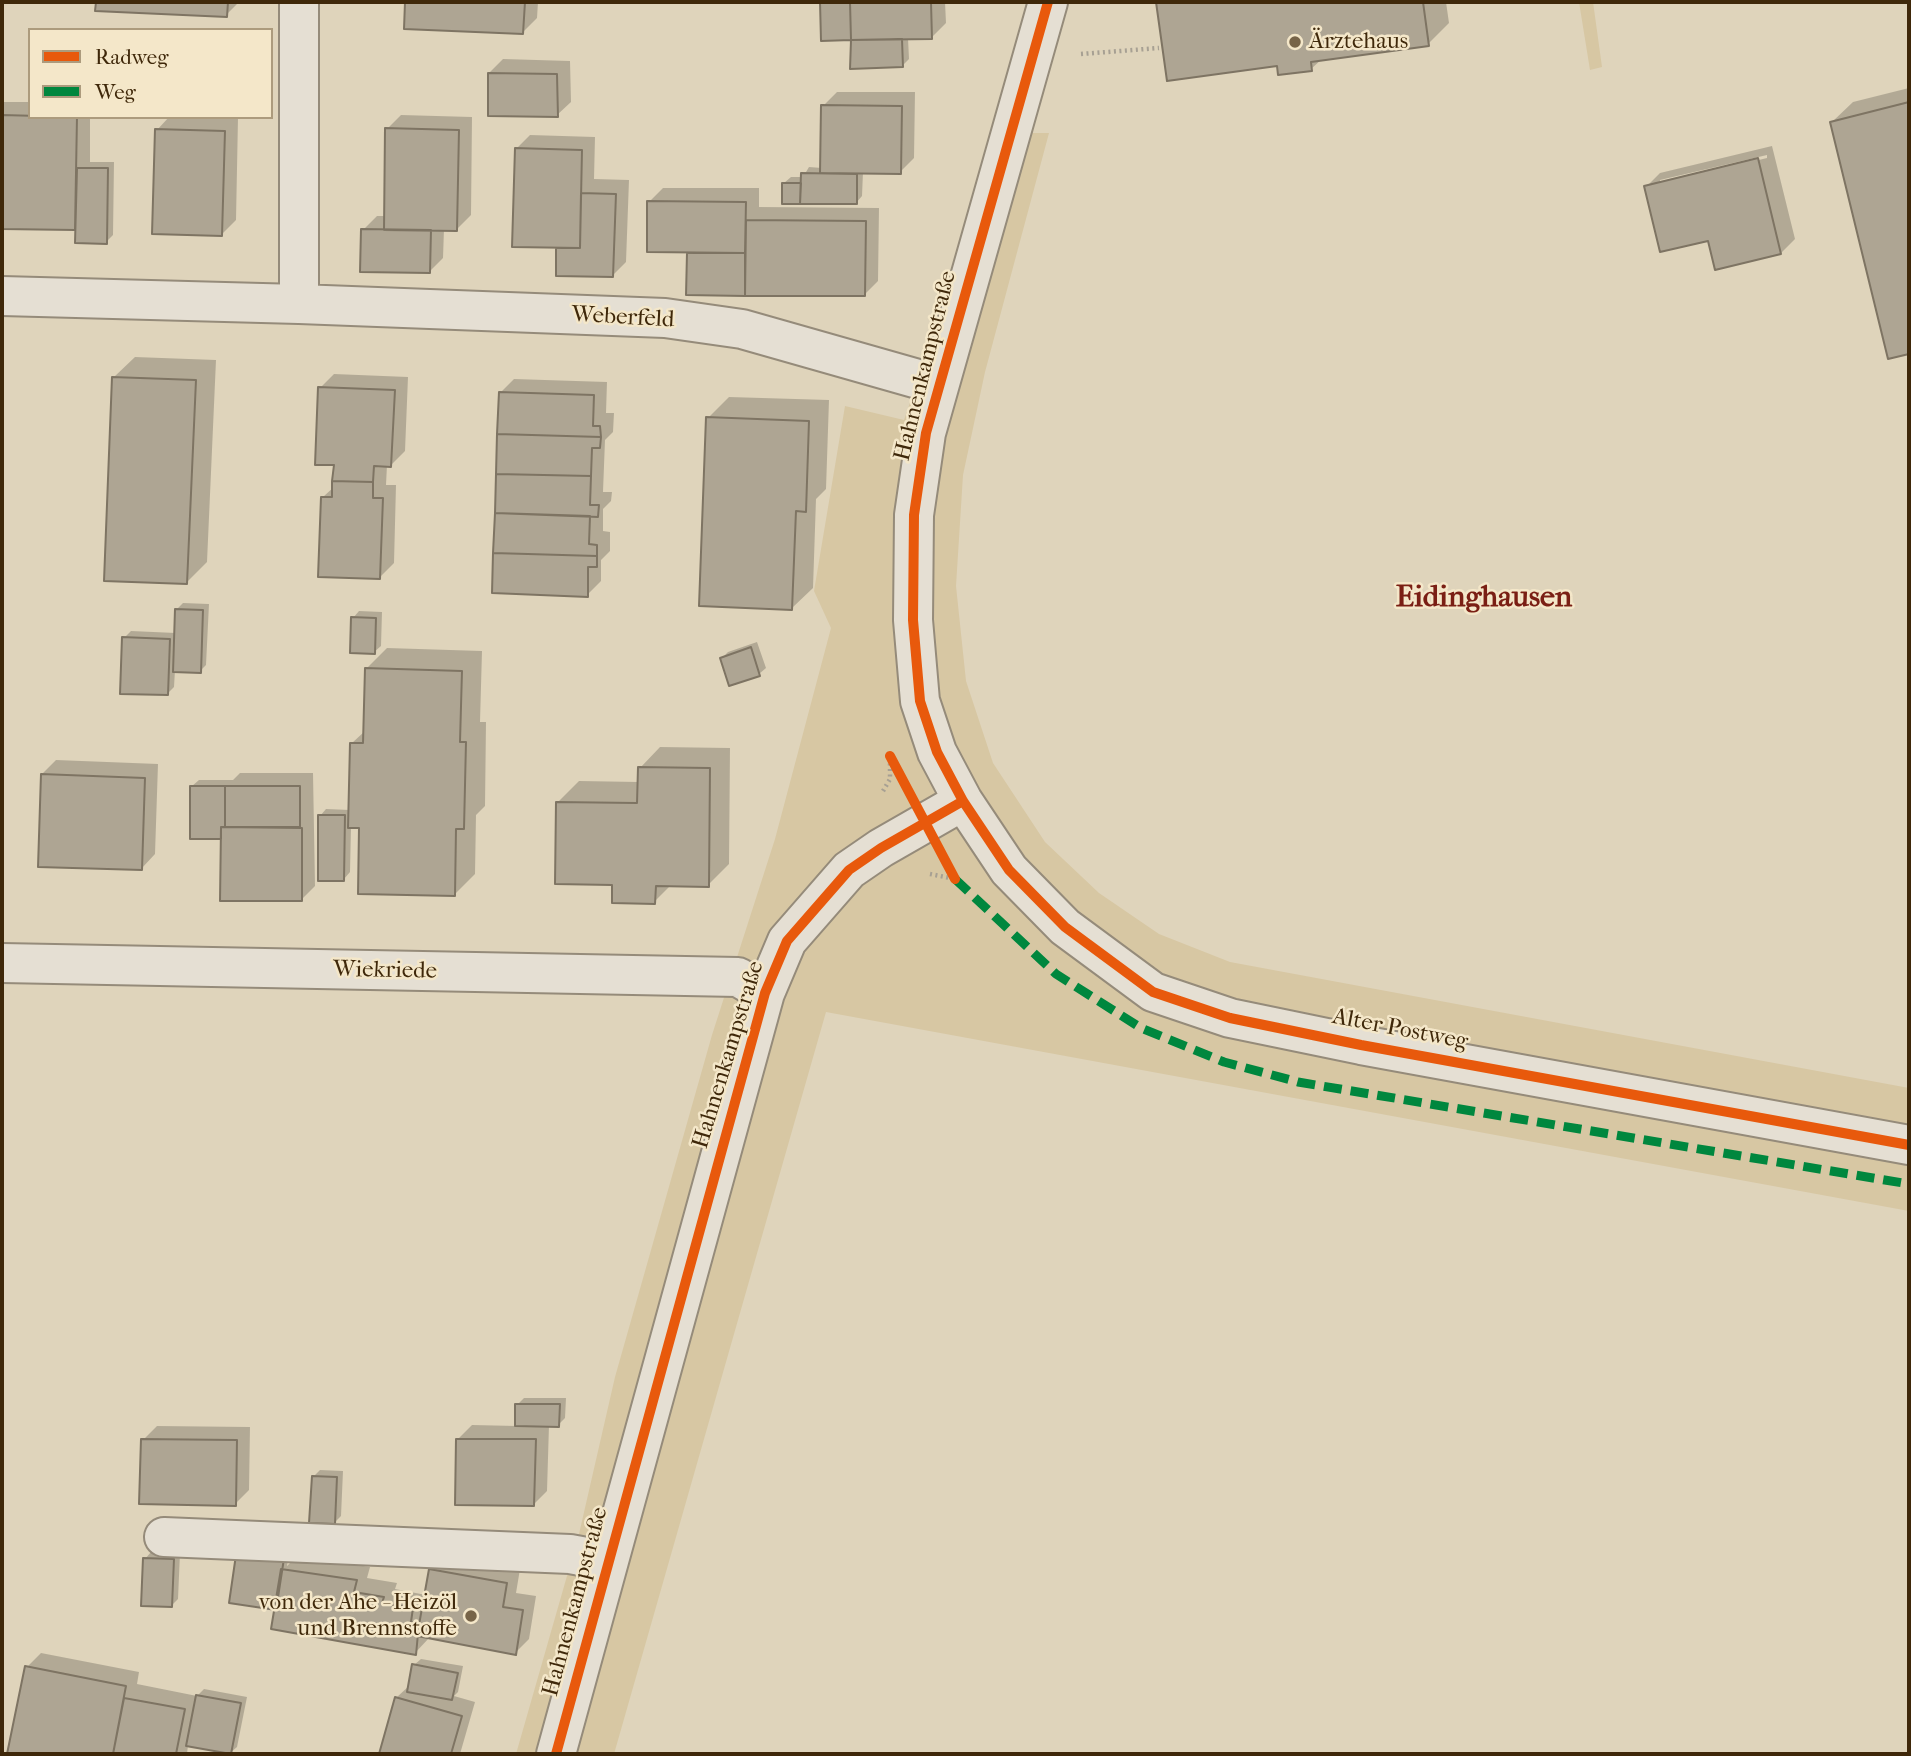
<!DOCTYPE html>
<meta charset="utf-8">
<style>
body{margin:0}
#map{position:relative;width:1911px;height:1756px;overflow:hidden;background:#dfd4bb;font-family:"IM FELL French Canon",serif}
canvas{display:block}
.frame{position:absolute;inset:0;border:4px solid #3f280a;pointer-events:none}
.legend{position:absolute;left:28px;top:28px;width:245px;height:91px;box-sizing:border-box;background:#f4e7c9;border:2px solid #ac9b7d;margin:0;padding:9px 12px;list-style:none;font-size:21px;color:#3f280a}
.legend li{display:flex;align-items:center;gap:14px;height:35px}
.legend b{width:35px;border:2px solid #ac9b7d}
</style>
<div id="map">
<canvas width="1911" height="1756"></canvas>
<div class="frame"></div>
<ul class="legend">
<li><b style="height:9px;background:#e8590c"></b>Radweg</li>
<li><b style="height:9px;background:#00873e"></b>Weg</li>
</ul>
</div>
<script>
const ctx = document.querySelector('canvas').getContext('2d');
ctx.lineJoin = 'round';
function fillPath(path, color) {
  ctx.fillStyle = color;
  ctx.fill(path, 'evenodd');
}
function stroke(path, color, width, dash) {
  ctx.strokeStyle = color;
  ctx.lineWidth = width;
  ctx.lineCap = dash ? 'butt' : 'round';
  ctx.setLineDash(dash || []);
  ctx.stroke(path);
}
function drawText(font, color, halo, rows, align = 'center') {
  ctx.font = font + ' "IM FELL French Canon",serif';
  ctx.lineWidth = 5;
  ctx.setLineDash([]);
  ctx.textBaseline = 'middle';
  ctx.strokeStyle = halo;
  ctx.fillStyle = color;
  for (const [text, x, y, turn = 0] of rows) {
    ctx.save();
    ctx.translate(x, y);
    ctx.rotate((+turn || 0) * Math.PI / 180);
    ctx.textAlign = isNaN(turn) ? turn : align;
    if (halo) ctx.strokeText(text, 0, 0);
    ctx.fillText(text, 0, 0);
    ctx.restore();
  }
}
const green = new Path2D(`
 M 1579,2 L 1593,2 L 1602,67 L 1590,70 Z
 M 1004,133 L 1049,133 L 985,372 L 963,475 L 956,586 L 966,681 L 993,763 L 1045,842 L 1099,893 L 1159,934 L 1230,962 L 1909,1088 L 1909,1211 L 826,1012 L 614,1754 L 516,1754 L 579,1534 L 615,1377 L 712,1035 L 775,839 L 831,628 L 814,591 L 845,406 L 904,420 Z`);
const shadow = new Path2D(`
 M 97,2 L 239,2 L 226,15 L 97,9 Z
 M 407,2 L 538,2 L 537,18 L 523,32 L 406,27 Z
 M 822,2 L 945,2 L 946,23 L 932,37 L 908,38 L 909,59 L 902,66 L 855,39 L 823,39 Z
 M 1158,2 L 1446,2 L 1449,23 L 1428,44 L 1322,59 L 1311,69 L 1279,64 L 1169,79 Z
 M 503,59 L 570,61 L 571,102 L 557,115 L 489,73 Z
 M 1909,88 L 1909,352 L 1890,357 L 1832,122 L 1853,102 Z
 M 837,92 L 915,92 L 914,158 L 900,172 L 863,172 L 862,196 L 856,203 L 784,183 L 791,177 L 803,177 L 809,167 L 822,168 L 823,106 Z
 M 2,102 L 30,102 L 30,117 L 90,117 L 90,162 L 114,162 L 113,235 L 106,242 L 77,226 L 75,229 L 2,227 Z
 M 401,115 L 472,117 L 471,215 L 457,229 L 444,229 L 443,258 L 429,272 L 363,230 L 377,216 L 386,216 L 387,129 Z
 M 169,117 L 238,118 L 236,220 L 222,234 L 157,130 Z
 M 530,135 L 595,137 L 594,179 L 629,180 L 626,262 L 612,276 L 557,275 L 558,246 L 516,149 Z
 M 1772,146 L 1795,239 L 1781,253 L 1710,239 L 1646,187 L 1660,173 ZM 1767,155 L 1767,158 L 1660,184 L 1660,180 Z
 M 663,188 L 759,188 L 759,207 L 879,208 L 878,281 L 864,295 L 688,294 L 689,251 L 649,202 Z
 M 135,357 L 216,360 L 207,562 L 186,583 L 114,377 Z
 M 334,374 L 408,377 L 405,451 L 391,465 L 387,465 L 386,485 L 396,485 L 394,563 L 380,577 L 323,497 L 335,486 L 335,463 L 320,388 Z
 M 514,379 L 607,382 L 606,413 L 614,413 L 613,432 L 605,440 L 603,492 L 612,492 L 611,501 L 603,509 L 603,531 L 610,532 L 610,551 L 601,560 L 601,581 L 587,595 L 500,393 Z
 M 729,397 L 829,400 L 826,489 L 816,499 L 813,588 L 792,608 L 708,418 Z
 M 183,603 L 209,604 L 206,665 L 200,671 L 175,670 L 174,687 L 168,693 L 124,638 L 131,631 L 176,633 L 177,609 Z
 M 359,611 L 382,612 L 381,646 L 374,652 L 353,618 Z
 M 757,642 L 766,668 L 759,674 L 722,658 L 728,652 Z
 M 387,648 L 482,651 L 480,722 L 486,722 L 485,806 L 476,815 L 475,874 L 454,895 L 361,826 L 351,826 L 350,872 L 344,879 L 320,816 L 326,809 L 350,810 L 352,743 L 365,731 L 366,669 Z
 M 660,747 L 730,748 L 729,864 L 708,885 L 672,884 L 654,902 L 614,884 L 558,802 L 579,781 L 639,782 L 640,768 Z
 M 56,760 L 158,764 L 155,854 L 142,868 L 42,774 Z
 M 240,773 L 313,773 L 315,886 L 301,900 L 223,837 L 192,786 L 199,780 L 233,780 Z
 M 524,1398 L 566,1398 L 565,1418 L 558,1425 L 549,1425 L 547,1491 L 533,1505 L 458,1439 L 472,1425 L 517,1426 L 517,1405 Z
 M 157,1426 L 250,1427 L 249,1490 L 235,1504 L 143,1440 Z
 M 320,1470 L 343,1471 L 341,1516 L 334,1523 L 313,1477 Z
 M 290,1546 L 287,1566 L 297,1556 L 370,1567 L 367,1578 L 397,1583 L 395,1589 L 426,1595 L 431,1570 L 445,1556 L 520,1569 L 516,1593 L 536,1596 L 529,1639 L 515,1653 L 430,1637 L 415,1653 L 277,1608 L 231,1602 Z
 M 151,1552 L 180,1553 L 178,1599 L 172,1605 L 145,1559 Z
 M 41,1653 L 139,1672 L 137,1684 L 197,1696 L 204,1689 L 247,1697 L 237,1747 L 230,1753 L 188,1745 L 187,1754 L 9,1754 L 27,1667 Z
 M 421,1659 L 463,1666 L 458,1692 L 454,1696 L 475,1702 L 460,1754 L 381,1754 L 396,1698 L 410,1685 L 414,1665 Z`);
const building = new Path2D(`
 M 96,2 L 228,2 L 227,17 L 95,11 Z
 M 405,2 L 525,2 L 523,34 L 404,29 Z
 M 820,2 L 850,2 L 851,40 L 821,41 Z
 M 850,2 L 931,2 L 932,39 L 851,40 Z
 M 1156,2 L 1423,2 L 1429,46 L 1311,62 L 1312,71 L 1278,75 L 1277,66 L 1167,81 Z
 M 902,39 L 903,67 L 850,69 L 851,40 Z
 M 488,73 L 557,74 L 558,117 L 488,116 Z
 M 1909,102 L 1909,354 L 1888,359 L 1830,122 Z
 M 821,105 L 902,106 L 901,174 L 820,173 Z
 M 2,115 L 77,117 L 75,230 L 2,229 Z
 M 385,128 L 459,130 L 457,231 L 384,230 Z
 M 155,129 L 225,131 L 222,236 L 152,234 Z
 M 515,148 L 582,150 L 580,248 L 512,247 Z
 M 1758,158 L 1781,254 L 1715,270 L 1708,241 L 1660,252 L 1644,186 Z
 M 77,168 L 108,168 L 107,244 L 75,243 Z
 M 801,173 L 857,174 L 857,204 L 800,204 Z
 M 782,183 L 801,183 L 800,204 L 782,204 Z
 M 581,193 L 616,194 L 613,277 L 556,276 L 556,248 L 580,248 Z
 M 647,201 L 746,202 L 745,253 L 647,252 Z
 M 746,220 L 866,221 L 865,296 L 745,296 Z
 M 361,229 L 431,230 L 430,273 L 360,272 Z
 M 687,253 L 745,253 L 745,296 L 686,295 Z
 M 112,377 L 196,380 L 187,584 L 104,581 Z
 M 318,387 L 395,390 L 391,467 L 374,466 L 373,482 L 332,481 L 334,465 L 315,465 Z
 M 499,392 L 594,395 L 593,426 L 600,426 L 601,437 L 497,434 Z
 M 706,417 L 809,421 L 806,512 L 796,511 L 792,610 L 699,606 Z
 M 497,434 L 601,437 L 600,448 L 592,448 L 591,476 L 496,474 Z
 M 496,474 L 591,476 L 590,505 L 599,505 L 598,517 L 495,513 Z
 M 332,481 L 373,482 L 373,498 L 383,498 L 380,579 L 318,577 L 321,497 L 332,497 Z
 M 495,513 L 590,516 L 589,544 L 597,545 L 597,556 L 493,553 Z
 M 493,553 L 597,556 L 597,567 L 588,567 L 588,597 L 492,593 Z
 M 175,609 L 203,610 L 201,673 L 173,672 Z
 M 351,617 L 376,618 L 375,654 L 350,653 Z
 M 122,637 L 170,639 L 168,695 L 120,694 Z
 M 751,647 L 760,676 L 729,686 L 720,658 Z
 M 365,668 L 462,671 L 460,742 L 466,742 L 464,829 L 456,829 L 455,896 L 358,894 L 359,828 L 348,828 L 350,743 L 363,743 Z
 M 638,767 L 710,768 L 709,887 L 656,886 L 655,904 L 612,903 L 612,885 L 555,884 L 556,802 L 637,803 Z
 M 41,774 L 145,778 L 142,870 L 38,867 Z
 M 190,786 L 225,786 L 225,827 L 221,827 L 221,839 L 190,839 Z
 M 225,786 L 300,786 L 300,827 L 225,827 Z
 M 318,815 L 345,815 L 344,881 L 318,881 Z
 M 221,827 L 302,828 L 302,901 L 220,901 Z
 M 515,1404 L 560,1404 L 559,1427 L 515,1426 Z
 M 141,1439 L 237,1440 L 236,1506 L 139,1504 Z
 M 456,1439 L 536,1439 L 534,1506 L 455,1505 Z
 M 312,1476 L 337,1477 L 335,1524 L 309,1523 Z
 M 237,1548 L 285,1552 L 276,1610 L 229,1603 Z
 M 143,1558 L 174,1559 L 172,1607 L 141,1606 Z
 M 281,1569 L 357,1580 L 354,1592 L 384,1597 L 382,1603 L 413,1608 L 411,1622 L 419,1623 L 416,1655 L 271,1629 Z
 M 429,1569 L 507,1583 L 503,1607 L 523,1610 L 516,1655 L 417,1636 Z
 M 412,1664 L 458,1673 L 452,1700 L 407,1692 Z
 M 25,1666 L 126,1686 L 113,1754 L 7,1754 Z
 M 196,1695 L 241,1703 L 231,1754 L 186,1746 Z
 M 395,1697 L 462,1716 L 451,1754 L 379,1754 Z
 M 124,1698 L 185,1709 L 176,1754 L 113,1754 Z`);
const path = new Path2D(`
 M 1081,54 L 1159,48
 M 883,791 L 890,779 L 890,763
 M 930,874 L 955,879`);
const minor = new Path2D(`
 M 1048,2 L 926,433 L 914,515 L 913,620 L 920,701 L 937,752 L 963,801 L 1009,870 L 1065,927 L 1153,992 L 1230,1018 L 1361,1045 L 1909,1145
 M 2,296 L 299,304 L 665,318 L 742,329 L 939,385
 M 299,304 L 299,2
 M 2,963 L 738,977 L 765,993
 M 164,1537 L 570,1554 L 608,1561
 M 556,1754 L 765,993 L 787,941 L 849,870 L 881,848 L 963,801`);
const quiet = new Path2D(`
 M 955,879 L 1056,974 L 1141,1028 L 1224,1062 L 1298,1082 L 1909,1184`);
const cycleway = new Path2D(`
 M 1048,2 L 926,433 L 914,515 L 913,620 L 920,701 L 937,752 L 963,801 L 1009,870 L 1065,927 L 1153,992 L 1230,1018 L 1361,1045 L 1909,1145
 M 890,756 L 955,879
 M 556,1754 L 765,993 L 787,941 L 849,870 L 881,848 L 963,801`);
const markers = [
 [1295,42,7,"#776448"],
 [471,1616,7,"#776448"]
];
const poiNames = [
 ["Ärztehaus",1309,42],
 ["von der Ahe - Heizöl",457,1603,"right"],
 ["und Brennstoffe",457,1629,"right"]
];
const streetNames = [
 ["Weberfeld",623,318,3],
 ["Hahnenkampstraße",926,366,-76],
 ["Wiekriede",385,971,1],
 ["Alter Postweg",1400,1030,11],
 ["Hahnenkampstraße",729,1055,-73],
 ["Hahnenkampstraße",576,1602,-75]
];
const districtNames = [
 ["Eidinghausen",1484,599]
];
fillPath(green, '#d7c7a3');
fillPath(shadow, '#0003');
fillPath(building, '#aea593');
stroke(building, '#7e7463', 2);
stroke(minor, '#958b7a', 42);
stroke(path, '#a7a093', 4.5, [2, 3.5]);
stroke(minor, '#e5dfd3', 38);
stroke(quiet, '#00873e', 9, [18, 9]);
stroke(cycleway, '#e8590c', 10);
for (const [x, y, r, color] of markers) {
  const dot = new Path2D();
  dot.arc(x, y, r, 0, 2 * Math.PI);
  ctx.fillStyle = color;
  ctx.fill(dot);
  stroke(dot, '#f4e7c9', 2.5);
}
drawText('23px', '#3f280a', '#f4e7c9', poiNames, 'left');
drawText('23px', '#3f280a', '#f4e7c9', streetNames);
drawText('bold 30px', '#7a1f14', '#f4e7c9', districtNames);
</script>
